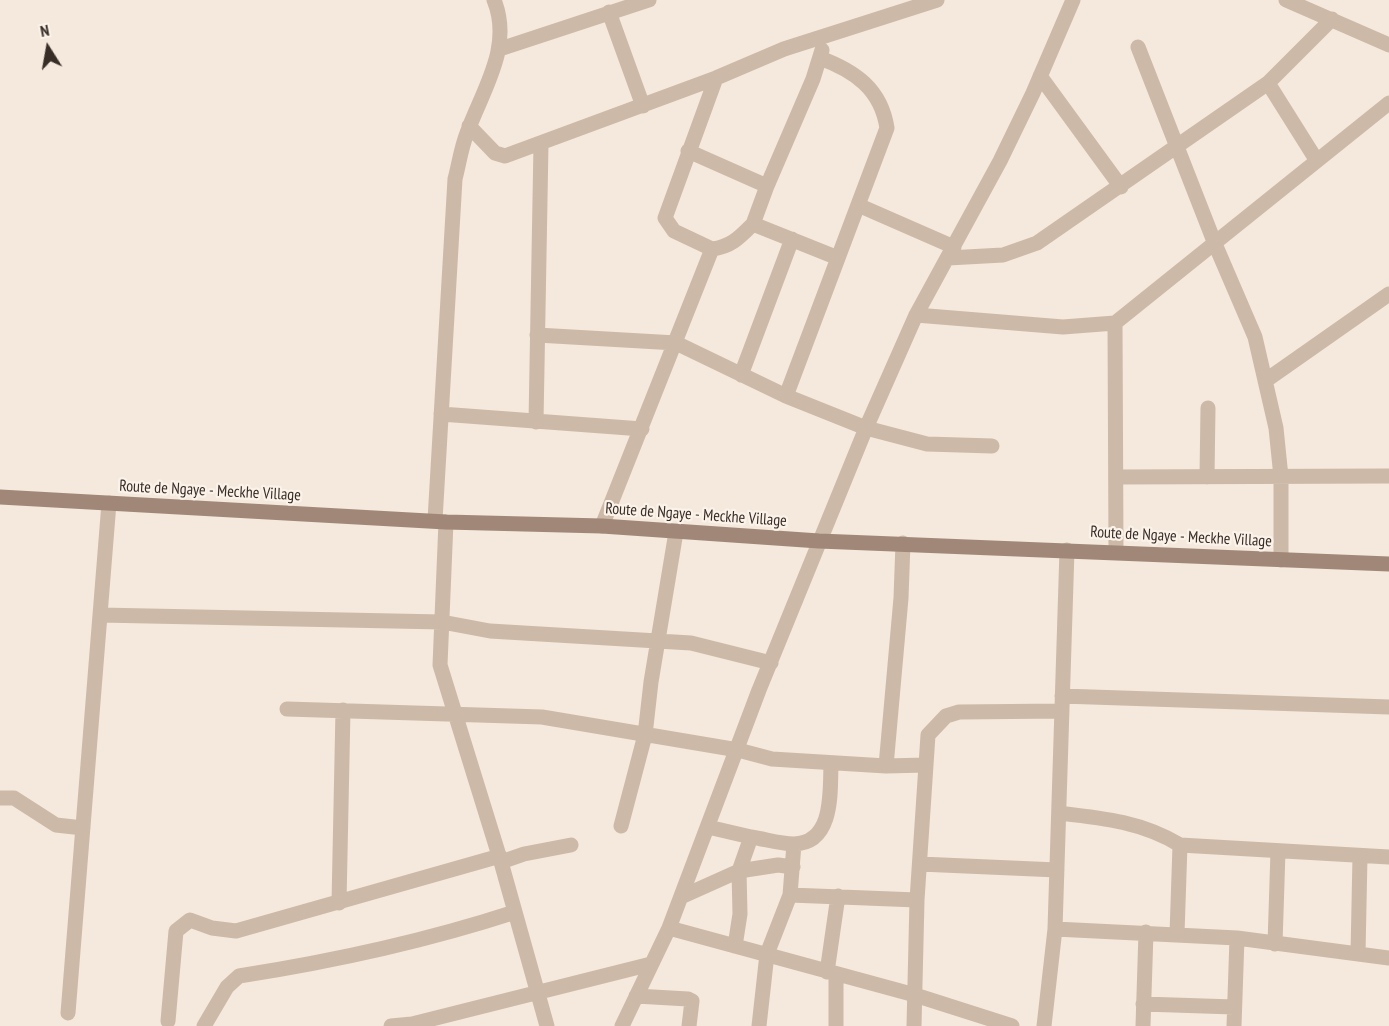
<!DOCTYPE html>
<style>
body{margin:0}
#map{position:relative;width:1389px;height:1026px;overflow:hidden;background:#f4e9dc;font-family:"PT Sans Narrow",sans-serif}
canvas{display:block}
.north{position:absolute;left:18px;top:18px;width:60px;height:60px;-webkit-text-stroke:4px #fbf3e9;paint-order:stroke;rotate:349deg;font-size:16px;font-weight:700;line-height:24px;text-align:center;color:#392d28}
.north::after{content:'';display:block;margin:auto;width:21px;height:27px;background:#392d28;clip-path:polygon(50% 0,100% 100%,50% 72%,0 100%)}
</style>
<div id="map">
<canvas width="1389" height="1026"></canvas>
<div class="north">N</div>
</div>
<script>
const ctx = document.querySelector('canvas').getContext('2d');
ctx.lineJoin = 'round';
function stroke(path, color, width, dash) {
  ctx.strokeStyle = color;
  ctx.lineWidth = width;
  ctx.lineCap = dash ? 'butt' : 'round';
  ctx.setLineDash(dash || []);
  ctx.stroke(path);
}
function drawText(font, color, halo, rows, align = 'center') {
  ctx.font = font + ' "PT Sans Narrow",sans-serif';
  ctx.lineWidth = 4.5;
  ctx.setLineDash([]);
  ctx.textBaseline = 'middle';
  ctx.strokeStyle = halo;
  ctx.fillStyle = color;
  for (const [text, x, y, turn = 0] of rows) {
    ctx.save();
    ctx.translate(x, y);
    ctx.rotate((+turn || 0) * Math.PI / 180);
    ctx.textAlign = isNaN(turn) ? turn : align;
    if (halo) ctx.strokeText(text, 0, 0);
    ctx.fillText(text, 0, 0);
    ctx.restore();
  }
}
const street = new Path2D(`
 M 1286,0 L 1389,45
 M 609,12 L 643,106
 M 1138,47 L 1215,244 L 1255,337 L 1276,428 L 1281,477 L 1281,560
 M 500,49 L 649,0
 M 1040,76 L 1121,187
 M 1268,83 L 1317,161
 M 469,126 L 495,153 L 505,156 L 716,78 L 784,49 L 937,0
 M 688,151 L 767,186 L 753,224
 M 767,186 L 813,79 L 822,50
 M 858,205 L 954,247
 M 712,249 C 731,247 740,237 753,224 L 838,258
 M 948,258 L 1003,255 L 1037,243 L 1268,83 L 1332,19
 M 916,315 L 1063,327 L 1115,323
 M 537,335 L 676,343 L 786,396 L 866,428 L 927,444 L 992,446
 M 741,375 L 792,239
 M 1265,381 L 1389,294
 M 786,396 L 887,128 C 881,89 855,71 820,58
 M 441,414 L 642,429
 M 536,422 L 541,144
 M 1117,477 L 1389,476
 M 1207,477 L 1208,408
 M 435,520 L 455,179 C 459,164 461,148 467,133 C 483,89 513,47 494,0
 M 446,522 L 440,665 L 501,862 L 547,1026
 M 602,526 L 712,249 L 674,231 L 665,218 L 716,78
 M 1116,552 L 1115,323 L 1389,103
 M 100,615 L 442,622 L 490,631 L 691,643 L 771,663
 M 1062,696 L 1389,707
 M 287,709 L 542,717 L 738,750 L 772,759 L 886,766 L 926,765
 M 886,766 L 901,598 L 903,543
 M 0,798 L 14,798 L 56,825 L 83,828
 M 1059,813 C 1103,818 1142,822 1180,845 L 1389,857
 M 621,826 L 645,735 L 651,682 L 676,532
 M 708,827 L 751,837
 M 501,862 L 524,854 L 571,845
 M 920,864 L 1057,870
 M 790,895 L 794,844
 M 681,897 L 739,871 L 751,837 C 765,839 780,844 794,844 C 834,843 830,792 831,763
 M 339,903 L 343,710
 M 669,928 L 915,995 L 1012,1026
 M 1055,929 L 1237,938 L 1389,958
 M 1177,934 L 1180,845
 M 1275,944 L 1278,851
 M 735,946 L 740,914 L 739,871 L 778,865 L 793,867
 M 1358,954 L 1360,856
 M 827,972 L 838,896
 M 636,996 L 688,999 L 692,1001 L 689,1026
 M 1143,1004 L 1234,1007
 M 68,1013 L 109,503
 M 168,1021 L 176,931 L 190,920 L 212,928 L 236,931 L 500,856
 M 204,1026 L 227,987 L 239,976 C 329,962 429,940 515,912
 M 391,1026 L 412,1024 L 651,964
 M 622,1026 L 669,928 L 759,690 L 866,428 L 916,315 L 1000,161 L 1033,93 L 1073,0
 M 759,1026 L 767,954 L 790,895 L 917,900
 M 836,1026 L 836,974
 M 914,1026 L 917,900 L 928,735 L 946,716 L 959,712 L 1062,711
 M 1044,1026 L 1055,929 L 1067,550
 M 1143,1026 L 1146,932
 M 1234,1026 L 1237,938`);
const secondary = new Path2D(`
 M 0,497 L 446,522 L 602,526 L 819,541 L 1389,564`);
const streetNames = [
 ["Route de Ngaye - Meckhe Village",210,491,3],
 ["Route de Ngaye - Meckhe Village",696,515,4],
 ["Route de Ngaye - Meckhe Village",1181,537,3]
];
stroke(street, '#cdb9a7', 15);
stroke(secondary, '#a18778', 15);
drawText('16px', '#392d28', '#fbf3e9', streetNames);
</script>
